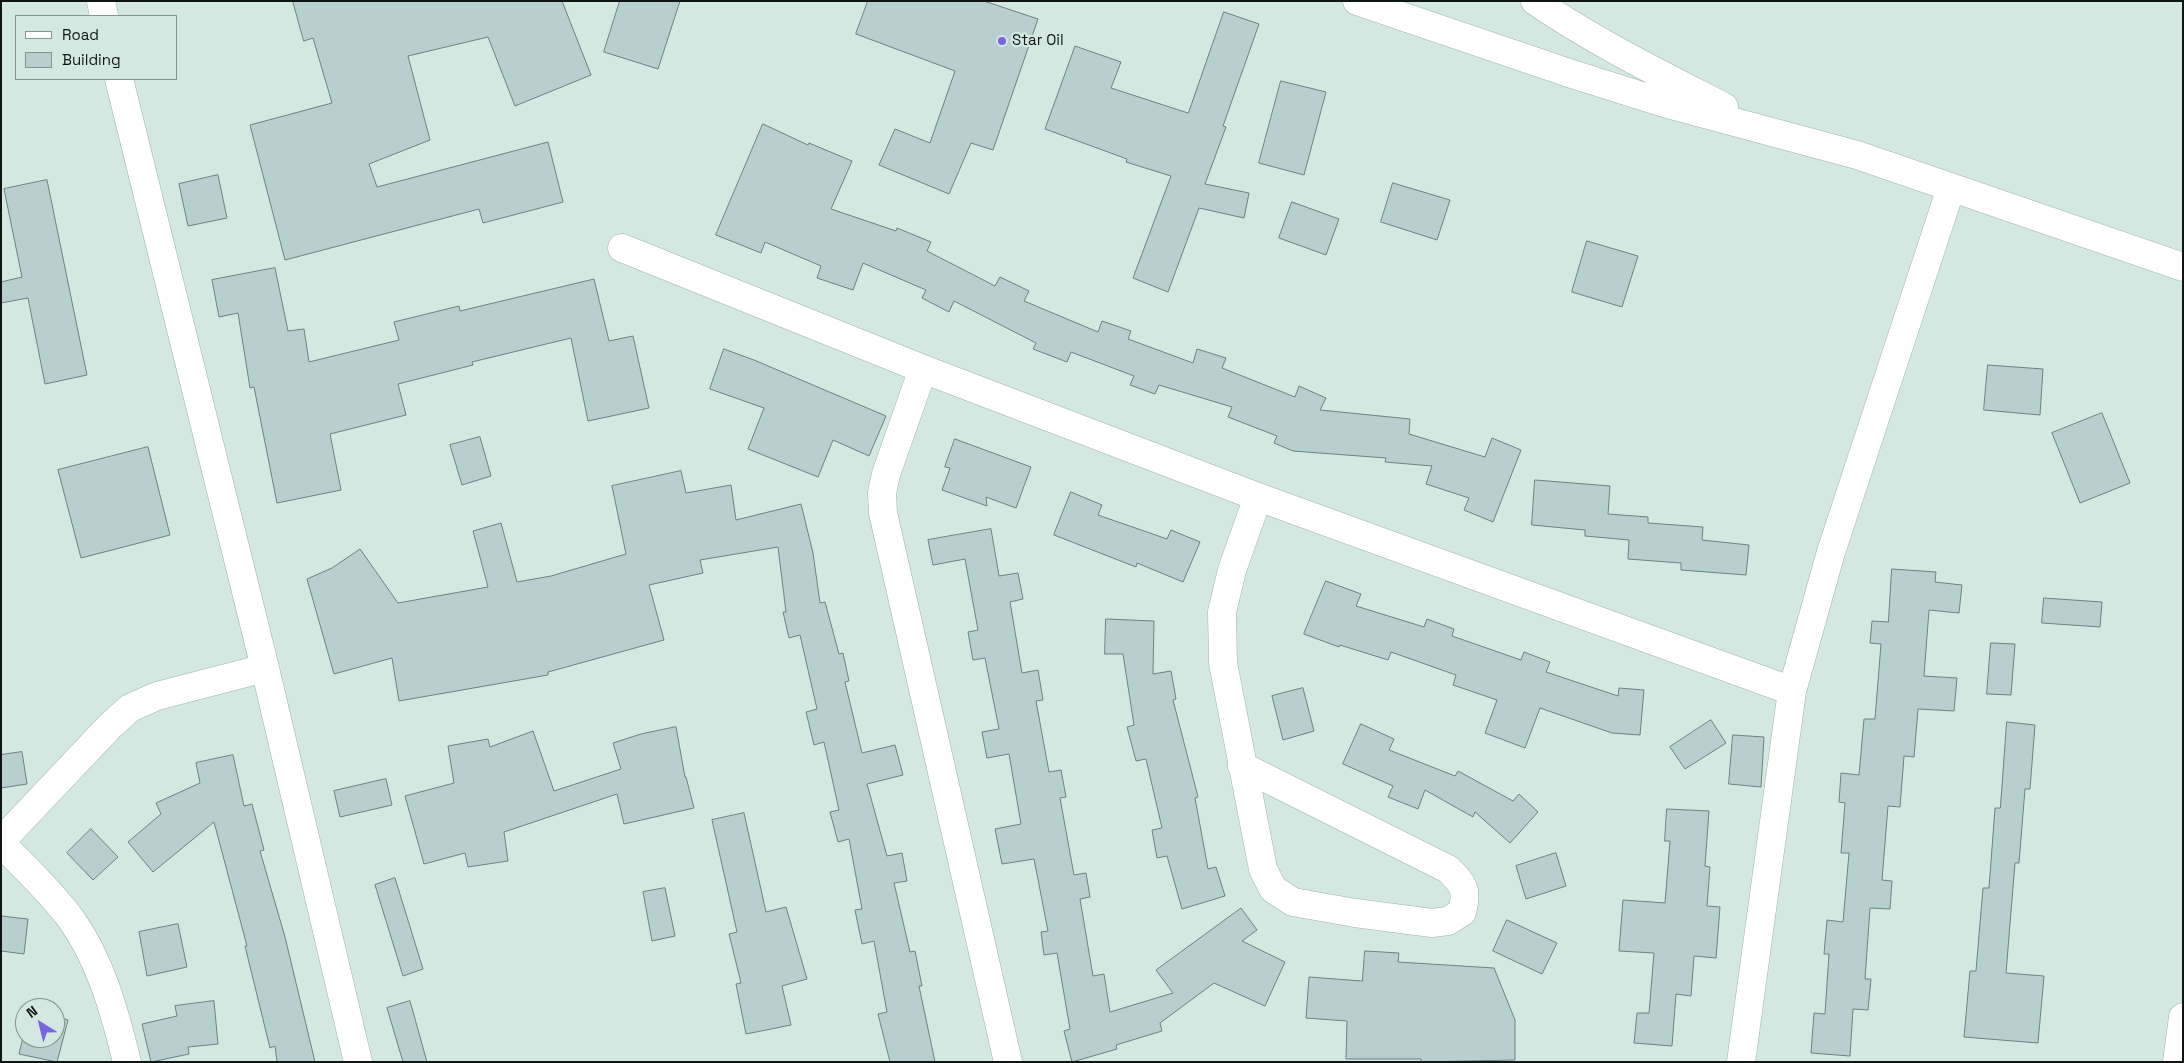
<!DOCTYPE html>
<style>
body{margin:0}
#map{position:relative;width:2184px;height:1063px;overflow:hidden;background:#d3e8e0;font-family:"Space Grotesk",sans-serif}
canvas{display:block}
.frame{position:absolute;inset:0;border:2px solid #0e1512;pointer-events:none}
.legend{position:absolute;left:15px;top:15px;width:162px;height:65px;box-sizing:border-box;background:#d3e8e0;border:1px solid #84948e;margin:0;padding:6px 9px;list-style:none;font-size:15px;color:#0e1512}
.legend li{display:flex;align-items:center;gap:10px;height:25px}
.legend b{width:25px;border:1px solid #84948e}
.north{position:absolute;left:15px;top:998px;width:50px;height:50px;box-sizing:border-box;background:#d3e8e0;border:1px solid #84948e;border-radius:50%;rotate:324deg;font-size:14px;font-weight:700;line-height:20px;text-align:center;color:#0e1512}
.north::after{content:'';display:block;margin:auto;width:18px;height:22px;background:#7a65e0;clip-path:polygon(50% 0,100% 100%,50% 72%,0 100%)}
</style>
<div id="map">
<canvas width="2184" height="1063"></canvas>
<div class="frame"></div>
<ul class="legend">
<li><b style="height:6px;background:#fff"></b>Road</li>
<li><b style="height:14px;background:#b7cfce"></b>Building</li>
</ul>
<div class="north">N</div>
</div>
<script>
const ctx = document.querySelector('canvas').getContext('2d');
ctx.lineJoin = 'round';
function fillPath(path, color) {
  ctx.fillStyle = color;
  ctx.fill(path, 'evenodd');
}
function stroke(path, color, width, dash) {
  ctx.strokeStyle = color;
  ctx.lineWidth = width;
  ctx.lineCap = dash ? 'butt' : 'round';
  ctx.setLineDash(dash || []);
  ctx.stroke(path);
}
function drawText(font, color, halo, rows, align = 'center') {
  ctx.font = font + ' "Space Grotesk",sans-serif';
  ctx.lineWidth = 4.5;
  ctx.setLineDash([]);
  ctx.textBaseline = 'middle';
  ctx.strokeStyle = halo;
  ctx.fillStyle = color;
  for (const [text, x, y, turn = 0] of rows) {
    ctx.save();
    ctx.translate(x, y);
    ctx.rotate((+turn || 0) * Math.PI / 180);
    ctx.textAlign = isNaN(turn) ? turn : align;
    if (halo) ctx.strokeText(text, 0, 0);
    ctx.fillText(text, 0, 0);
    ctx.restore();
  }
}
const building = new Path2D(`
 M 293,1 L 562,1 L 591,75 L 515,106 L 488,37 L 408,56 L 430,140 L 369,164 L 377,187 L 548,142 L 563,202 L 483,223 L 479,209 L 285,260 L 250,125 L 332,103 L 313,38 L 304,41 Z
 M 620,1 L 680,1 L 658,69 L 604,52 Z
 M 868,1 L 984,1 L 1038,19 L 993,150 L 971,143 L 949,194 L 879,165 L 895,129 L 930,143 L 955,71 L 856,34 Z
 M 1224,12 L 1259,24 L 1223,126 L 1226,127 L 1205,184 L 1249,193 L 1244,218 L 1199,208 L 1168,292 L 1133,278 L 1171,176 L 1126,162 L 1127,159 L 1045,129 L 1075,46 L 1121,62 L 1111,88 L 1188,113 Z
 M 1281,81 L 1326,92 L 1304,175 L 1259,163 Z
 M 763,124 L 808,145 L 809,143 L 852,161 L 831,209 L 896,231 L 897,228 L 931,242 L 927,251 L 995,286 L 1000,277 L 1029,291 L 1024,301 L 1098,332 L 1102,321 L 1131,331 L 1128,339 L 1193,363 L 1197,349 L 1226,358 L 1222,368 L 1295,397 L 1299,386 L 1326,398 L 1320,410 L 1410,419 L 1409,434 L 1485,457 L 1492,438 L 1521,450 L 1493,522 L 1464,510 L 1469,498 L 1426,484 L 1432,466 L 1385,462 L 1386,458 L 1293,451 L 1274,443 L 1277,436 L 1228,417 L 1232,407 L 1159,385 L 1155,394 L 1130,385 L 1134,376 L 1071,352 L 1067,362 L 1033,349 L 1036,343 L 954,301 L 949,312 L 922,298 L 926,290 L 863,263 L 853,290 L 817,278 L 821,266 L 765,242 L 761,253 L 716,235 Z
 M 218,175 L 227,218 L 188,226 L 179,184 Z
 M 47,180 L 87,375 L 45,384 L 28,298 L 1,303 L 1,282 L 22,277 L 4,189 Z
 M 1393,183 L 1450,200 L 1437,240 L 1381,222 Z
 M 1292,202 L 1339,219 L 1326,255 L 1279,238 Z
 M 1587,241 L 1638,256 L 1622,307 L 1572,292 Z
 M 275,268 L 288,331 L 304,329 L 309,362 L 399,340 L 394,322 L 459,306 L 460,311 L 594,279 L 609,341 L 633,336 L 649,408 L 588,421 L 571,338 L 472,362 L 473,365 L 398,384 L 406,415 L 330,434 L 341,490 L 277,503 L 254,387 L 250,388 L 238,313 L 219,317 L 212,280 Z
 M 724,349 L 754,360 L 886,416 L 869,456 L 833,440 L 818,477 L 748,449 L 764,408 L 710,389 Z
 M 1988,365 L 2043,369 L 2040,415 L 1984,410 Z
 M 2102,413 L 2130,483 L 2080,503 L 2052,433 Z
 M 480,437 L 491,476 L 462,485 L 450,445 Z
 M 955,439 L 1031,467 L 1016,508 L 986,497 L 987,506 L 942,490 L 950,468 L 945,467 Z
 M 148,447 L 170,535 L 81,558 L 58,470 Z
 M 681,471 L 686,493 L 731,485 L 736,520 L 801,504 L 813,553 L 820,603 L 825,602 L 839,654 L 843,653 L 849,681 L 845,682 L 862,753 L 895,745 L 903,775 L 867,784 L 887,856 L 902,853 L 907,881 L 894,883 L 910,952 L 915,951 L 922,986 L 919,986 L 935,1062 L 890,1062 L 878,1014 L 887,1012 L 874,941 L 862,944 L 855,910 L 862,909 L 849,839 L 838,842 L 830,812 L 839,810 L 824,742 L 814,745 L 806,712 L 817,709 L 800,635 L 789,638 L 783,612 L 786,612 L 778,547 L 700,560 L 703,573 L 649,585 L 664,640 L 548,672 L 548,675 L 399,701 L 392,658 L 334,674 L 307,579 L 332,568 L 360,549 L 398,603 L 488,587 L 473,531 L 501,523 L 517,582 L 551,576 L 626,554 L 612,486 Z
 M 1535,480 L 1610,486 L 1608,514 L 1648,517 L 1648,523 L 1703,527 L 1702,540 L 1749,545 L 1746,575 L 1681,570 L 1681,563 L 1628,559 L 1629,540 L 1585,536 L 1585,530 L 1532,525 Z
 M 1071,492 L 1102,505 L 1098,515 L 1167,539 L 1171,530 L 1200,542 L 1183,582 L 1137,563 L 1136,567 L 1054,535 Z
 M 991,529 L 999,576 L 1018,573 L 1023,599 L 1010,602 L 1022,673 L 1038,670 L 1043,700 L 1036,701 L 1049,772 L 1061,770 L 1066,797 L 1060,798 L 1074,875 L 1086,873 L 1090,897 L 1080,899 L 1093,976 L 1104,974 L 1110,1012 L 1173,993 L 1156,970 L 1241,908 L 1257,930 L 1242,941 L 1285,962 L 1265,1006 L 1214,983 L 1160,1023 L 1162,1031 L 1116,1045 L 1117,1049 L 1072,1062 L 1064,1031 L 1070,1029 L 1057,953 L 1044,955 L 1041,932 L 1048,931 L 1034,859 L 1002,864 L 995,829 L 1021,824 L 1009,754 L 987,758 L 982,732 L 999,729 L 985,658 L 973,660 L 968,632 L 978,630 L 965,559 L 933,565 L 928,540 Z
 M 1892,569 L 1936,572 L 1935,582 L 1962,585 L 1959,613 L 1929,610 L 1924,676 L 1957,678 L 1954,711 L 1918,709 L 1914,757 L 1904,756 L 1900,807 L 1888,806 L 1882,880 L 1892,881 L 1890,909 L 1870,908 L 1865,979 L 1871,979 L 1868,1010 L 1853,1009 L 1850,1056 L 1811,1053 L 1814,1013 L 1825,1014 L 1829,954 L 1824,954 L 1827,920 L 1843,922 L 1849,853 L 1841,853 L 1845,803 L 1839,802 L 1841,773 L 1859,775 L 1864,719 L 1875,719 L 1881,644 L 1870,643 L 1872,621 L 1888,622 Z
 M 1326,581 L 1361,594 L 1356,606 L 1424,627 L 1427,619 L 1454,629 L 1452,636 L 1521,660 L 1524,652 L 1550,662 L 1546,672 L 1618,696 L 1619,688 L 1644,690 L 1640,735 L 1612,733 L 1540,708 L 1525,748 L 1485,733 L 1497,700 L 1453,685 L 1456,675 L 1391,652 L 1388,660 L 1340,645 L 1339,647 L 1304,634 Z
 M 2044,598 L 2102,602 L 2100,627 L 2042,623 Z
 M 1106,619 L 1154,621 L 1153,674 L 1171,671 L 1176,699 L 1173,700 L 1198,797 L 1195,798 L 1208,869 L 1216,867 L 1225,896 L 1182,909 L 1167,856 L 1157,858 L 1152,830 L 1162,828 L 1146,759 L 1136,761 L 1127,727 L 1134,725 L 1123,654 L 1105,654 Z
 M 1991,643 L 2015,644 L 2011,695 L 1987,694 Z
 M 1303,688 L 1314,731 L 1283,740 L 1272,696 Z
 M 1711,720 L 1726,743 L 1685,769 L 1670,747 Z
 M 2007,722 L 2035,725 L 2030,789 L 2025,789 L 2019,863 L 2015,863 L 2006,973 L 2044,976 L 2038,1043 L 1964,1037 L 1970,971 L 1976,971 L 1983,888 L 1989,888 L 1995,808 L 2000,808 Z
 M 1361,724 L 1394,739 L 1389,750 L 1455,776 L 1458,771 L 1513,801 L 1519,794 L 1538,812 L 1510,843 L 1475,812 L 1473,817 L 1425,790 L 1418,809 L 1388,797 L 1393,786 L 1343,764 Z
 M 676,727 L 685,777 L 686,777 L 694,808 L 624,824 L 617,794 L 504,832 L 508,861 L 468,867 L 465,853 L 424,864 L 405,796 L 454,783 L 448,746 L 488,739 L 490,747 L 533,731 L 554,791 L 621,769 L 613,743 L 641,734 Z
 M 1733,735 L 1764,737 L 1761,787 L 1729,784 Z
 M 22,752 L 27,784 L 1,788 L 1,755 Z
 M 233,755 L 244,806 L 252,804 L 264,850 L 260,851 L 285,937 L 315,1062 L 277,1062 L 275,1046 L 270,1048 L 245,946 L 247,946 L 214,822 L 153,872 L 128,842 L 161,814 L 156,803 L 200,783 L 196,763 Z
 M 386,779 L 392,805 L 340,817 L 334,791 Z
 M 1667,809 L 1709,811 L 1705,866 L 1710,867 L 1707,906 L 1720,907 L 1716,958 L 1694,956 L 1691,996 L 1676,994 L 1672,1046 L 1634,1043 L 1637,1013 L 1649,1013 L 1654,953 L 1619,951 L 1623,900 L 1665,903 L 1670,841 L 1665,841 Z
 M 744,813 L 766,912 L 786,907 L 807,979 L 782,986 L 791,1025 L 746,1034 L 736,984 L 741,983 L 729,934 L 737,932 L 712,820 Z
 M 91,829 L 118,857 L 93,880 L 67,853 Z
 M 1556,853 L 1566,886 L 1526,899 L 1516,866 Z
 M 395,878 L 423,969 L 403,976 L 375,885 Z
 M 665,888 L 675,936 L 652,941 L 643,892 Z
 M 1,916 L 28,919 L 24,954 L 1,951 Z
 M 1507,920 L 1557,943 L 1542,974 L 1493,951 Z
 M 178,924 L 187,967 L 147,976 L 139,932 Z
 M 1365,951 L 1399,953 L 1398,962 L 1494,968 L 1515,1020 L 1515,1060 L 1421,1062 L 1421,1059 L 1346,1059 L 1347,1021 L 1306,1018 L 1309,977 L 1362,981 Z
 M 214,1001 L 218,1044 L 188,1047 L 189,1054 L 151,1062 L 142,1024 L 177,1016 L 175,1006 Z
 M 410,1001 L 427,1062 L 403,1062 L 387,1008 Z
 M 55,1016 L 68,1020 L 57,1062 L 19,1054 L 25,1029 L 25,1038 L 55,1038 Z`);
const minor = new Path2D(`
 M 101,1 L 104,16
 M 119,79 L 265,668 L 358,1062
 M 622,248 L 923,369 L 1258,497 L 1792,691 L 1741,1062
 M 923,369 L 886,474 L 882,493 L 883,513 L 1008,1062
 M 1792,691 L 1831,552 L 1951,188
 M 1242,766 L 1448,869 C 1464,885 1468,890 1462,912 L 1448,921 L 1432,923 L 1355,913 L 1293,902 L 1273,889 L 1263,869 L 1223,663 L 1222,612 L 1232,570 L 1258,497
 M 1,841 L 110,726 L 130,708 L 157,696 L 265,668
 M 1,843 C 25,868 51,892 71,919 C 101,961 115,1013 127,1062
 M 2177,1062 L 2183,1017`);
const highway = new Path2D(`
 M 1357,1 L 1572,74 L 1664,103 L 1857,155 L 2183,267
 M 1535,1 C 1595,42 1660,74 1724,107`);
const markers = [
 [1002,41,5,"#7a65e0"]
];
const poiNames = [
 ["Star Oil",1012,41]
];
fillPath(building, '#b7cfce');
stroke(building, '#6c8281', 1);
stroke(minor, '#9eb2aa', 29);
stroke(highway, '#9eb2aa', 29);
stroke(minor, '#fff', 28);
stroke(highway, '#fff', 28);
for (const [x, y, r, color] of markers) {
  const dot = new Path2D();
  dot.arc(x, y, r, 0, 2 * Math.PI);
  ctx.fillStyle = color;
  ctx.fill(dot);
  stroke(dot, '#d3e8e0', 2);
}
drawText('15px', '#0e1512', '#d3e8e0', poiNames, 'left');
</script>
